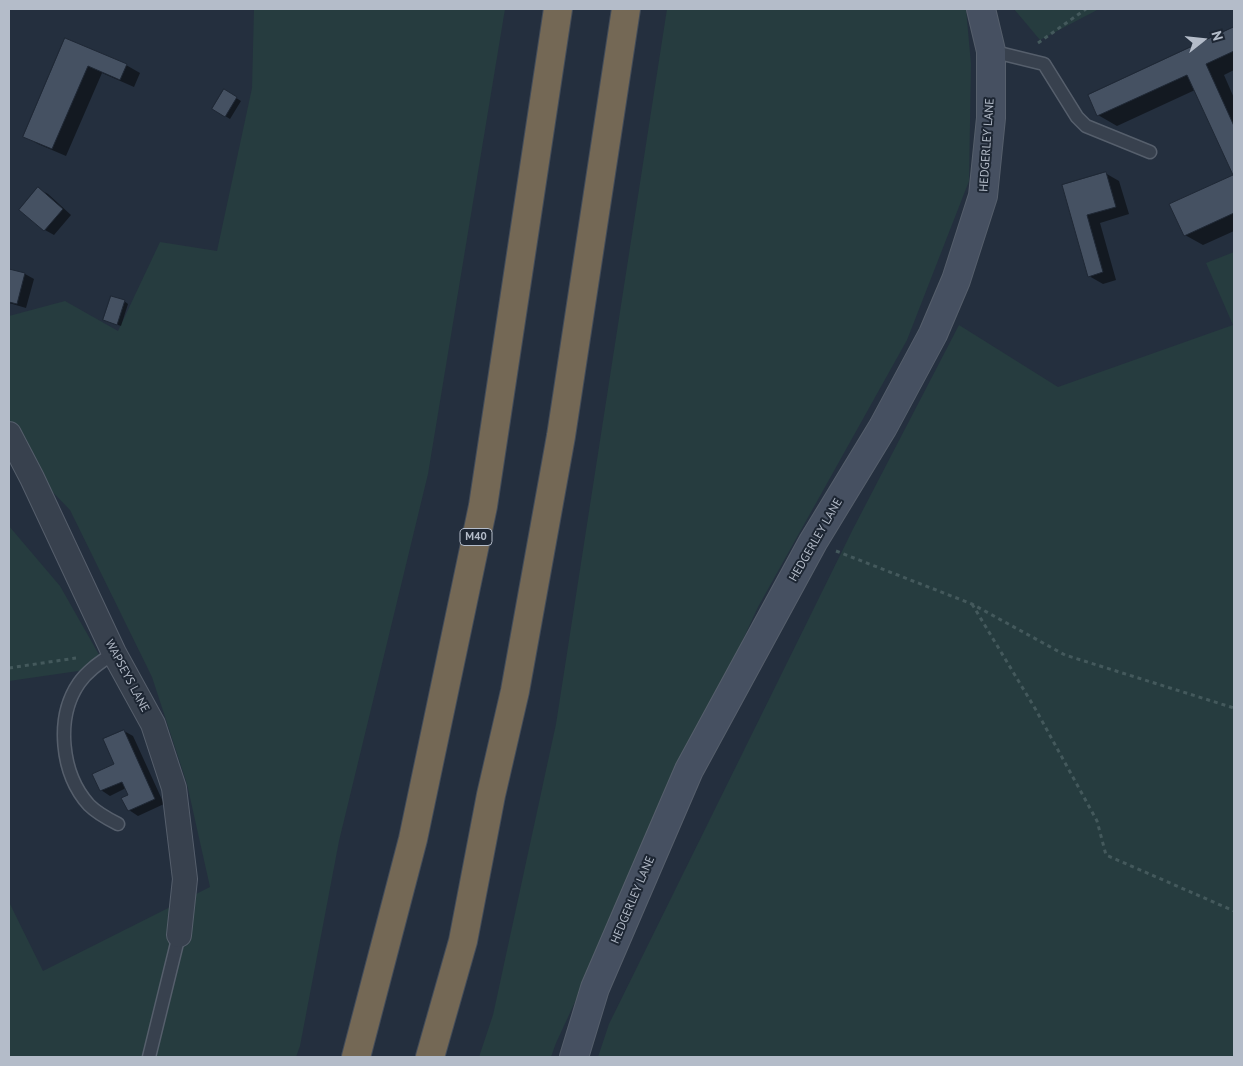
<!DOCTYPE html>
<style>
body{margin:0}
#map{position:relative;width:1243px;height:1066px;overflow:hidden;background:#242f3e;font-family:"PT Sans",sans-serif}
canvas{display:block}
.frame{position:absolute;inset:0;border:10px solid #b4bcc9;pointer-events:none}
.north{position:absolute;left:1178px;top:15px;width:50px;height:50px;-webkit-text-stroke:4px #1d2633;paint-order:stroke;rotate:74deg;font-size:14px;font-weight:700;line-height:20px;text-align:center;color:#b4bcc9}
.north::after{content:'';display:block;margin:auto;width:18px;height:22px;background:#b4bcc9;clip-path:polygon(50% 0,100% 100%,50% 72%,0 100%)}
</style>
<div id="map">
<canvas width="1243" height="1066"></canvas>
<div class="frame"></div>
<div class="north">N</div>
</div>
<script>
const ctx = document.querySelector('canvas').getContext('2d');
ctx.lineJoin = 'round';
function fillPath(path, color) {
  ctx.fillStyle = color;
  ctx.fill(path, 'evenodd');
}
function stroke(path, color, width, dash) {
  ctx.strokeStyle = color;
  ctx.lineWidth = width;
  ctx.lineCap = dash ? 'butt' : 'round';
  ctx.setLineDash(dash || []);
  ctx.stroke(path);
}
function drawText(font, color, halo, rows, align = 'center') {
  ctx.font = font + ' "PT Sans",sans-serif';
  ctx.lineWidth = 4;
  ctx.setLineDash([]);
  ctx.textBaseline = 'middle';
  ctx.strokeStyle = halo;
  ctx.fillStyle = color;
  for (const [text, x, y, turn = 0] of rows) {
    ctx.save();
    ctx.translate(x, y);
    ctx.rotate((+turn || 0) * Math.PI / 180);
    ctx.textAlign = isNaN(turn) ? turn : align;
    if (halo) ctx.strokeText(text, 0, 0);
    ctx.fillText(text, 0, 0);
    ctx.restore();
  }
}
const green = new Path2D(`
 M 254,9 L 505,9 L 428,474 L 339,841 L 300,1046 L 296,1057 L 9,1057 L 9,902 L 43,971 L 210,887 L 187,784 L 152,677 L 70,510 L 36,475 L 9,418 L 9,316 L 65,301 L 118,331 L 160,242 L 217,251 L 252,88 Z
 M 667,9 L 966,9 L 971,64 L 969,181 L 907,340 L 758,607 L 556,1043 L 551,1057 L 479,1057 L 493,1015 L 556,724 Z
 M 1014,9 L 1099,9 L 1040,40 Z
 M 1234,252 L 1234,1057 L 598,1057 L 609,1024 L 853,529 L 959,325 L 1058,387 L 1233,325 L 1206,263 Z
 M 9,526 L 60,586 L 106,667 L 9,681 Z`);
const shadow = new Path2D(`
 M 1234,28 L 1234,70 L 1224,75 L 1234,98 L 1234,231 L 1203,245 L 1185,235 L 1171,205 L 1234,176 L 1195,90 L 1117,126 L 1098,115 L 1089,95 Z
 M 66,39 L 126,65 L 140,73 L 134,87 L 102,73 L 66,156 L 38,144 L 24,136 Z
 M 225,91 L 241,101 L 230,119 L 214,109 Z
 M 1105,173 L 1119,181 L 1129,214 L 1100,223 L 1116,280 L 1103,284 L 1089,276 L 1064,186 Z
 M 39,189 L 48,194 L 71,215 L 54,235 L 45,230 Z
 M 9,270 L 25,274 L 34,279 L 26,308 L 9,303 Z
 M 124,301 L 128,304 L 121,326 L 109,322 Z
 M 124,731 L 133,736 L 164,804 L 138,816 L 129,810 L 129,795 L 126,788 L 110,796 L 101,790 L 116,764 Z`);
const building = new Path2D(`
 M 1234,27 L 1234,51 L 1206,64 L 1234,126 L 1234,213 L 1184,236 L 1169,204 L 1233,175 L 1187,75 L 1097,116 L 1088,95 Z
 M 65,38 L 127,64 L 120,80 L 88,66 L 52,149 L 23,137 Z
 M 224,89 L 237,97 L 225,117 L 212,109 Z
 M 1106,172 L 1116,207 L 1087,215 L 1103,272 L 1088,277 L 1062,185 Z
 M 38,187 L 63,209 L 44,231 L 19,210 Z
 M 9,269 L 25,273 L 17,304 L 9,302 Z
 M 111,296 L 125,300 L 117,325 L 103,320 Z
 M 124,730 L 155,799 L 128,811 L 121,798 L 128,795 L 122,782 L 100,791 L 92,774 L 114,764 L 103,739 Z`);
const path = new Path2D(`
 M 1038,43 L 1086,9
 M 836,551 L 972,604 L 1065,655 L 1234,708
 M 972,604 L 1036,710 L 1097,821 L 1106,855 L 1234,911
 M 9,668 L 76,658`);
const lane = new Path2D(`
 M 991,51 L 1044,64 L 1077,117 L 1086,126 L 1150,152
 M 114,653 C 101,662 88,670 79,683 C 55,718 61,774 89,805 C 97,813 108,819 118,824
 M 149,1057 L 179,935`);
const street = new Path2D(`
 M 9,434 L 32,478 L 114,653 L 153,724 L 174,788 L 185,879 L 179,935`);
const secondary = new Path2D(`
 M 574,1057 L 595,988 L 689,770 L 813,542 L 883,427 L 933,334 L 956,280 L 983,196 L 991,118 L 991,51 L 981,9`);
const highway = new Path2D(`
 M 356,1057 L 413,839 L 483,506 L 558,9
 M 430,1057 L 463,941 L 491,795 L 515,691 L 561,436 L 626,9`);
const shields = [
 [476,537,32]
];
const shieldNames = [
 ["M40",476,537]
];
const streetNames = [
 ["HEDGERLEY LANE",987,145,-86],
 ["HEDGERLEY LANE",816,540,-60],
 ["WAPSEYS LANE",127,676,62],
 ["HEDGERLEY LANE",633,900,-67]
];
fillPath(green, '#263c3f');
fillPath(shadow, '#0007');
fillPath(building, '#455162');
stroke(building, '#1f2835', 1);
stroke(lane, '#565f6c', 15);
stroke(street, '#565f6c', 26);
stroke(secondary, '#565f6c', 30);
stroke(highway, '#434c59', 30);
stroke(path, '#44595c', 3, [4, 4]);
stroke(lane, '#38414e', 12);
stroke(street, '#38414e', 24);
stroke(secondary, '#465061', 28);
stroke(highway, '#746855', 28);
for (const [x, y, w] of shields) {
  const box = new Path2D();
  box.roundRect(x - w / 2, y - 8.5, w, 17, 4);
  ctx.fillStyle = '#1d2633';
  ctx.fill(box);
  stroke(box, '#b4bcc9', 1);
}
drawText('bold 11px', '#b4bcc9', null, shieldNames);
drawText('12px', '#b4bcc9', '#1d2633', streetNames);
</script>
